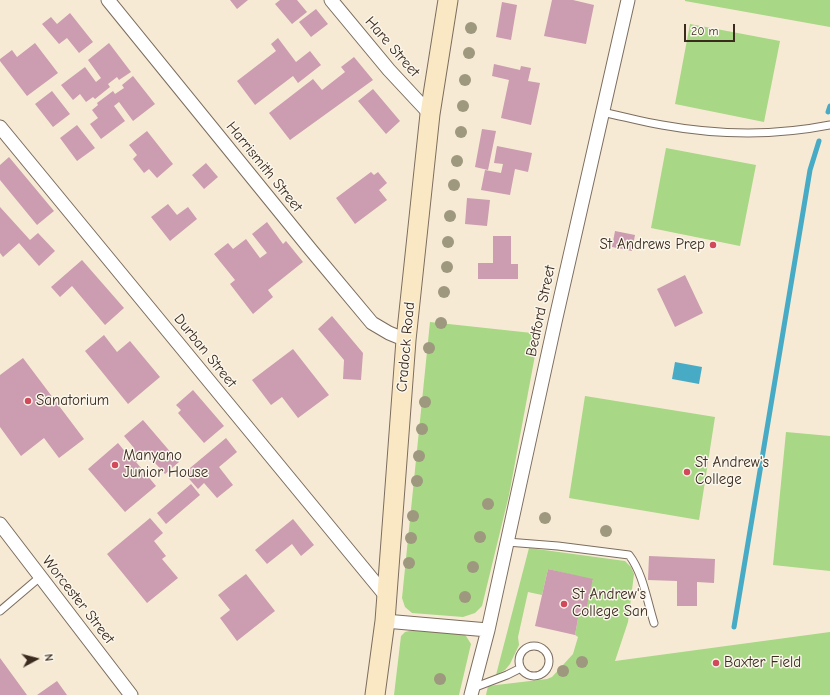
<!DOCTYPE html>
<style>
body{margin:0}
#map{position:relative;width:830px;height:695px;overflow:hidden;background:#f6ead5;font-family:"Comic Neue",sans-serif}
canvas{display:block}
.north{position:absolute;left:16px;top:639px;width:40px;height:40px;-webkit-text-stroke:3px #fbf7ec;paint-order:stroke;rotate:83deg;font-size:11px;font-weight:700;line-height:16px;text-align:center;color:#3b2a1e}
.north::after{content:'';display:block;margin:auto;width:14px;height:18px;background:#3b2a1e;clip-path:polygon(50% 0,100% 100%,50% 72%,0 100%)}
.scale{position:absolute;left:684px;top:24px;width:51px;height:18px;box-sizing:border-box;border:2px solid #3b2a1e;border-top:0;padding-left:5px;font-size:12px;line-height:14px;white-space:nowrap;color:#3b2a1e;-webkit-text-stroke:3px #fbf7ec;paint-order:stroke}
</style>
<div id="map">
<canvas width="830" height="695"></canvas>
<div class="north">N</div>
<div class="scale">20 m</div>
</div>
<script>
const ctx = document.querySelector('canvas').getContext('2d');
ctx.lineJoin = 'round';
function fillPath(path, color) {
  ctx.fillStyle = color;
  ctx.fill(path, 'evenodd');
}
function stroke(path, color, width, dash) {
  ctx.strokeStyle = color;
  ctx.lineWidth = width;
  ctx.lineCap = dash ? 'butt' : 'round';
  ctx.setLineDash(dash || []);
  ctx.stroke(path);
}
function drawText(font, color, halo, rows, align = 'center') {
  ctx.font = font + ' "Comic Neue",sans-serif';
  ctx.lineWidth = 3;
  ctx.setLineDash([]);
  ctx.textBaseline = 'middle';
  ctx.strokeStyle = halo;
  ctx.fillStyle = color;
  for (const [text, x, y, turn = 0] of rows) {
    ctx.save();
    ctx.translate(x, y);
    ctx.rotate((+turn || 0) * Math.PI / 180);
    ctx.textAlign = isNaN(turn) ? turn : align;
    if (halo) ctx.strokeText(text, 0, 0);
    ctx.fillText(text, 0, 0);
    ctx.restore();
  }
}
const green = new Path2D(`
 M 685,0 L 830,0 L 830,27 L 685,1 Z
 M 690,24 L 780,41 L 764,122 L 675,104 Z
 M 666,148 L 756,165 L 740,246 L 651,228 Z
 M 430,322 L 532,333 L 536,340 L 536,350 L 509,495 L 482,606 L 475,613 L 463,617 L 412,613 L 405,607 L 402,598 Z
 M 585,396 L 715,417 L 699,520 L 569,498 Z
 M 786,432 L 830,436 L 830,571 L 773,565 Z
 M 529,548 L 625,561 L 631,567 L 634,574 L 628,622 L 615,661 L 830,632 L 830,695 L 486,695 L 488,686 L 547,679 L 552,677 L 573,654 L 578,637 L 575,635 L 579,613 L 593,580 L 548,569 L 542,595 L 528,592 L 518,637 L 519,645 L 510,664 L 505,670 L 496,675 Z
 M 413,630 L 462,633 L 466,636 L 471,644 L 459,695 L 394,695 L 401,636 L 405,632 Z`);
const water = new Path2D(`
 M 675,362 L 702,367 L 699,384 L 672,379 Z`);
const stream = new Path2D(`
 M 828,112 L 830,106
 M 734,627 L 810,170 L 819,141`);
const building = new Path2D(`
 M 230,0 L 248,0 L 237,9 Z
 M 280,0 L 297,0 L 307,12 L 292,24 L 275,4 Z
 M 552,0 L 573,0 L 594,5 L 586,44 L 544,36 Z
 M 502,2 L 517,5 L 511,40 L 496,37 Z
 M 316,9 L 328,24 L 311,37 L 299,22 Z
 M 70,13 L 93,42 L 79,53 L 67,38 L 59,44 L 42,24 L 51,17 L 57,24 Z
 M 278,38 L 296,62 L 310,51 L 321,65 L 298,83 L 293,76 L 255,105 L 237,81 L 276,51 L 271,44 Z
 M 35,43 L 58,73 L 27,96 L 0,61 L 0,59 L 12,50 L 17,57 Z
 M 109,43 L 131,72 L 119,80 L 117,77 L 108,84 L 110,87 L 95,99 L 93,97 L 86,102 L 80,94 L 73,100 L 61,85 L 85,67 L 96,82 L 101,78 L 88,60 Z
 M 354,57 L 373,80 L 290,140 L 269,113 L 313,79 L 322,90 L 345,72 L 341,67 Z
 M 494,64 L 520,70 L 521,66 L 531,68 L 528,81 L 540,83 L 531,125 L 501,118 L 509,80 L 492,76 Z
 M 133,76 L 155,104 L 133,121 L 119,102 L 114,106 L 125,121 L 101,139 L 90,124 L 98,118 L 92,110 L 98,105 L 97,103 L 113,91 L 115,94 L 124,88 L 122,85 Z
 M 373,89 L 400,121 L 386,134 L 358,101 Z
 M 52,91 L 70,114 L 53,127 L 35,104 Z
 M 77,125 L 95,148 L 77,161 L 60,138 Z
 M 482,129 L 496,131 L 488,170 L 475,167 Z
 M 147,131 L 173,164 L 157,178 L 149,169 L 144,173 L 133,159 L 137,155 L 129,145 Z
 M 497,146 L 532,153 L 528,172 L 515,169 L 510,195 L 481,190 L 485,170 L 501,173 L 503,164 L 494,163 Z
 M 9,157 L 54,211 L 37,225 L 0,180 L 0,165 Z
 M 206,163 L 218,177 L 204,189 L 192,175 Z
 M 371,172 L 374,175 L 378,172 L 387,183 L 379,190 L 387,200 L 355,224 L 336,198 Z
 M 467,198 L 490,200 L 487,226 L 465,224 Z
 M 168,204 L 177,215 L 188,207 L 197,219 L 170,241 L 151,217 Z
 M 0,207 L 30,240 L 38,233 L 55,251 L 39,266 L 19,243 L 3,257 L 0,253 Z
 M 267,222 L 283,244 L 286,241 L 303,262 L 268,290 L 273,297 L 253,314 L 230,284 L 235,280 L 214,254 L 228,243 L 233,249 L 246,239 L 260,258 L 267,253 L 252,234 Z
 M 615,231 L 635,235 L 632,251 L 612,247 Z
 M 493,236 L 511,236 L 511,264 L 518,264 L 518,279 L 478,279 L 478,263 L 493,263 Z
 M 82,260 L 124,308 L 105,325 L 72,286 L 60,297 L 51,287 Z
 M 685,275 L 703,313 L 675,327 L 657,289 Z
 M 332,316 L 363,353 L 361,380 L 343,379 L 344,360 L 318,329 Z
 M 104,335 L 117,352 L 130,341 L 160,377 L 128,404 L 85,351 Z
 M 293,349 L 329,395 L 298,418 L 282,397 L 271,405 L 252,380 Z
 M 23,358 L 84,439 L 59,458 L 44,438 L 21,456 L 0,427 L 0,375 Z
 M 193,390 L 224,426 L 204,443 L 178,413 L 181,410 L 176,405 Z
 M 143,420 L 179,462 L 165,474 L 146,453 L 136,462 L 156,486 L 125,512 L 88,469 L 118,443 L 127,454 L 134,448 L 124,436 Z
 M 226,438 L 237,452 L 219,467 L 233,485 L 217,498 L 204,483 L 198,489 L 184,473 Z
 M 191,484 L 200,495 L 166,524 L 157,513 Z
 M 150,518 L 163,533 L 154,541 L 166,556 L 162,559 L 178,578 L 147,603 L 107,554 Z
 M 293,519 L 314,545 L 301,556 L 292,544 L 267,564 L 255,550 Z
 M 649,556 L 715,559 L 714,583 L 697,582 L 697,606 L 677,606 L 677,581 L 648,580 Z
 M 548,569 L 593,579 L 585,614 L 579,613 L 575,635 L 535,626 Z
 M 246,574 L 275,611 L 237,641 L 220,618 L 230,610 L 218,595 Z
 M 0,658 L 27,695 L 0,695 Z
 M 57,681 L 67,695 L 37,695 Z`);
const service = new Path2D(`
 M 602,112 C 622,116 642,122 662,125 C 717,135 775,136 830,125
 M 507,542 L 558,546 L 629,555 C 643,573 647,601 654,623
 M 0,611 L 40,577
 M519 661a15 15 0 1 1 30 0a15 15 0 1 1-30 0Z
 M 473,688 L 507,675 L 521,668`);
const minor = new Path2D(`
 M 108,0 L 311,250 L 372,323 L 389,333 L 406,340
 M 331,0 L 389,70 L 430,114
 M 0,127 L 386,596
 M 0,524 L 131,695
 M 385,621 L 488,630 L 471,695
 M 488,630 L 555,322 L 628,0`);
const secondary = new Path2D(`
 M 375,695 L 385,621 L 406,340 L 430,114 L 448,0`);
const trees = [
 [471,28],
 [469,53],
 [465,80],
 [463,106],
 [461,132],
 [457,161],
 [454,185],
 [450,216],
 [448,242],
 [447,267],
 [444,292],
 [441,323],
 [429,348],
 [425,402],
 [422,429],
 [419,456],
 [417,481],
 [488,504],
 [413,516],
 [545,518],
 [606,531],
 [480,537],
 [411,538],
 [409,563],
 [473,567],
 [465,597],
 [582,662],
 [563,671],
 [440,679]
];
const markers = [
 [713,245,4,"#d1495b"],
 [28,401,4,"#d1495b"],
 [115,465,4,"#d1495b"],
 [687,472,4,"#d1495b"],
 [564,604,4,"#d1495b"],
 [716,663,4,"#d1495b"]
];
const streetNames = [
 ["Hare Street",392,47,49],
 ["Harrismith Street",264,167,51],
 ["Bedford Street",541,311,-78],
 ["Cradock Road",406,347,-85],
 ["Durban Street",205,351,51],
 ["Worcester Street",78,600,52]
];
const poiNames = [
 ["St Andrews Prep",705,245,"right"],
 ["Sanatorium",36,401],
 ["Manyano",123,456],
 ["Junior House",123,473],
 ["St Andrew's",695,463],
 ["College",695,480],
 ["St Andrew's",572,595],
 ["College San",572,612],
 ["Baxter Field",724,663]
];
fillPath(green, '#a8d785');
fillPath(water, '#47abc6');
stroke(stream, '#47abc6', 5);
fillPath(building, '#cc9cb0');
stroke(service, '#7c6d5e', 9);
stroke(minor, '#7c6d5e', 15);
stroke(secondary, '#7c6d5e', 21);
stroke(service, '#fff', 7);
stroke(minor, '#fff', 13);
stroke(secondary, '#fae7c3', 19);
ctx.fillStyle = '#9e987f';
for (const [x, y] of trees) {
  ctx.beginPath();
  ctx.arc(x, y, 6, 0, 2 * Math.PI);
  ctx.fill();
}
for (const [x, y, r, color] of markers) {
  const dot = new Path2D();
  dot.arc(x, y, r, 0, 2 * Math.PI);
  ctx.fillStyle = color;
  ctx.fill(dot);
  stroke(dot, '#fbf7ec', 1.5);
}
drawText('15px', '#3b2a1e', '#fbf7ec', streetNames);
drawText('15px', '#3b2a1e', '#fbf7ec', poiNames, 'left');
</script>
